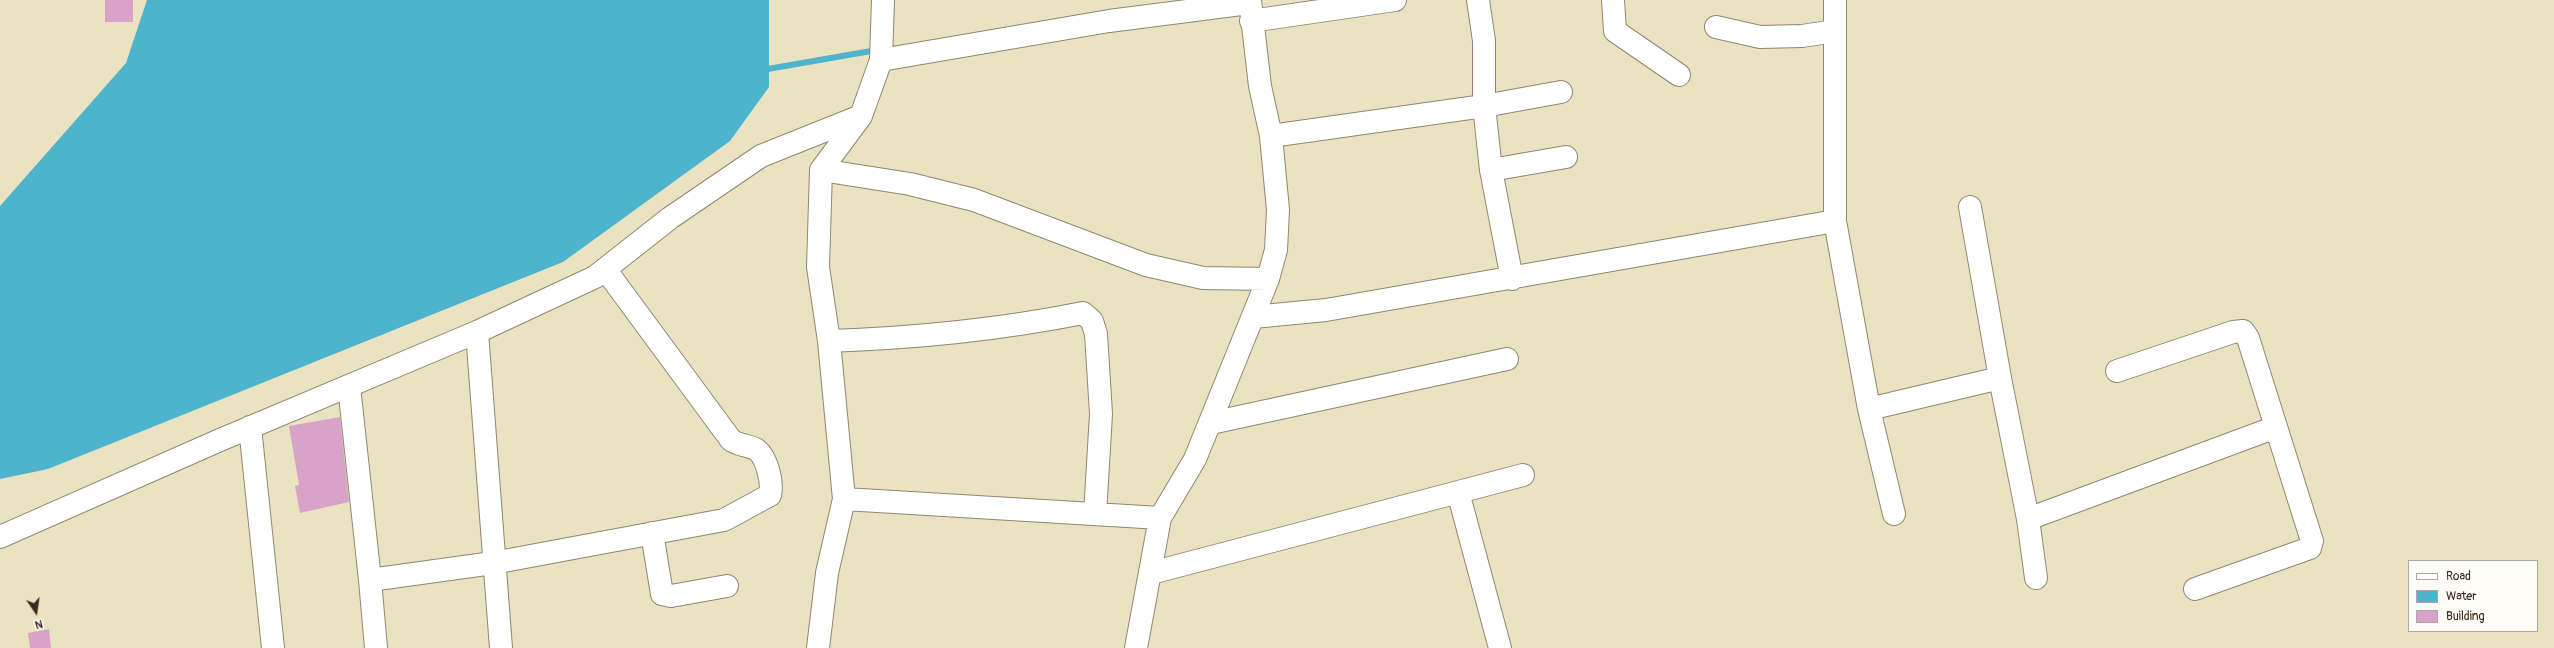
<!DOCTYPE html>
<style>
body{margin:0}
#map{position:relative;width:2554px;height:648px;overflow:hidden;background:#eae3c1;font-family:Pangolin,sans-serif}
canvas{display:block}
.legend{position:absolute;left:2408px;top:560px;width:130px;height:72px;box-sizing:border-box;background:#fdfcf7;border:1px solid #afa8a0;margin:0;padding:5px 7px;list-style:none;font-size:12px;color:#3b2a1e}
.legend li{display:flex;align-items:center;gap:8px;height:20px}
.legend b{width:20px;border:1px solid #afa8a0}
.north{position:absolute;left:16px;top:592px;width:40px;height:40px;-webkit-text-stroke:3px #fdfcf7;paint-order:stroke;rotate:167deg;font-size:11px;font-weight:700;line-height:16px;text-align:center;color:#3b2a1e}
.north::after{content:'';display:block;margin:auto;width:14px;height:18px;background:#3b2a1e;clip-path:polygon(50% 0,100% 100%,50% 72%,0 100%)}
</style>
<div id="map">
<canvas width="2554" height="648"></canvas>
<ul class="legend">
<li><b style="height:5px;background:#fff"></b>Road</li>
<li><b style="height:11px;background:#4eb3cd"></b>Water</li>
<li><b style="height:11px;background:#d8a2c9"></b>Building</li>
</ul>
<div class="north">N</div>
</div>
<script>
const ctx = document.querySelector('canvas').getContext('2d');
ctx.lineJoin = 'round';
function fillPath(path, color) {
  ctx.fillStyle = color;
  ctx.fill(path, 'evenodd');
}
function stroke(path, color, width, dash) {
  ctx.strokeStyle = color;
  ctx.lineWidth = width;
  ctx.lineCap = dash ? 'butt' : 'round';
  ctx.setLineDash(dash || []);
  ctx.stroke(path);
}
const water = new Path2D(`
 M 147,0 L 769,0 L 769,87 L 730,141 L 563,262 L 48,469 L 0,479 L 0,206 L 126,63 Z`);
const stream = new Path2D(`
 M 762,70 L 877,50`);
const building = new Path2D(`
 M 105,0 L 133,0 L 133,22 L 105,22 Z
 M 340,417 L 349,502 L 300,513 L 295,486 L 299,485 L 289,426 Z
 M 49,629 L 51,648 L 30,648 L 28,633 Z`);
const minor = new Path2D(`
 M 1478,0 L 1484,41 L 1484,106 L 1491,170 L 1512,279
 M 1613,0 L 1615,31 L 1679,75
 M 1251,21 L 1395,0
 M 1716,27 L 1760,37 L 1802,36 L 1835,31 L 1835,221 L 1869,409 L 1894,514
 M 1835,31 L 1835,0
 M 881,60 L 1109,21 L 1249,3
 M 1271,136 L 1484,106 L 1561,92
 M 821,170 L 910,184 L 974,200 L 1146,265 L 1203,278 L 1268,279
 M 1491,170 L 1566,157
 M 1970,207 L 2000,378
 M 1253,317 L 1326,310 L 1835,221
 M 477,332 L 501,648
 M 829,341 C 916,338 998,330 1083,313 L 1092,321 L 1096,334 L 1101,414 L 1095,514
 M 2117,371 L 2233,332 L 2243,331 L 2248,338 L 2312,541 L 2310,548 L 2195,589
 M 349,386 L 370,580 L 493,563 L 724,520 L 770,495 C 773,483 767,458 757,450 C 750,445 739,446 731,440 L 605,269
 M 1869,409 L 2000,378 L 2028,519 L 2036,578
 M 1211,423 L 1507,359
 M 250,427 L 273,648
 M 1458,492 L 1500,648
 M 844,499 L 1160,518
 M 2028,519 L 2276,427
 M 652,533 L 662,594 L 671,596 L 727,586
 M 0,537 L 220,440 L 477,332 L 595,277 L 670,218 L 761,156 L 861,116
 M 1151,573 L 1523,475
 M 370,580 L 376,648
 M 818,648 L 827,573 L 844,499 L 829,341 L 818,267 L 821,170 L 861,116 L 881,60 L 883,0
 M 1136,648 L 1160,518 L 1195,459 L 1268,279 L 1276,250 L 1278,210 L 1271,136 L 1260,86 L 1250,0`);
fillPath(water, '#4eb3cd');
stroke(stream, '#4eb3cd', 6);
fillPath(building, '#d8a2c9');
stroke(minor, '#928670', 24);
stroke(minor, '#fff', 22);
</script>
